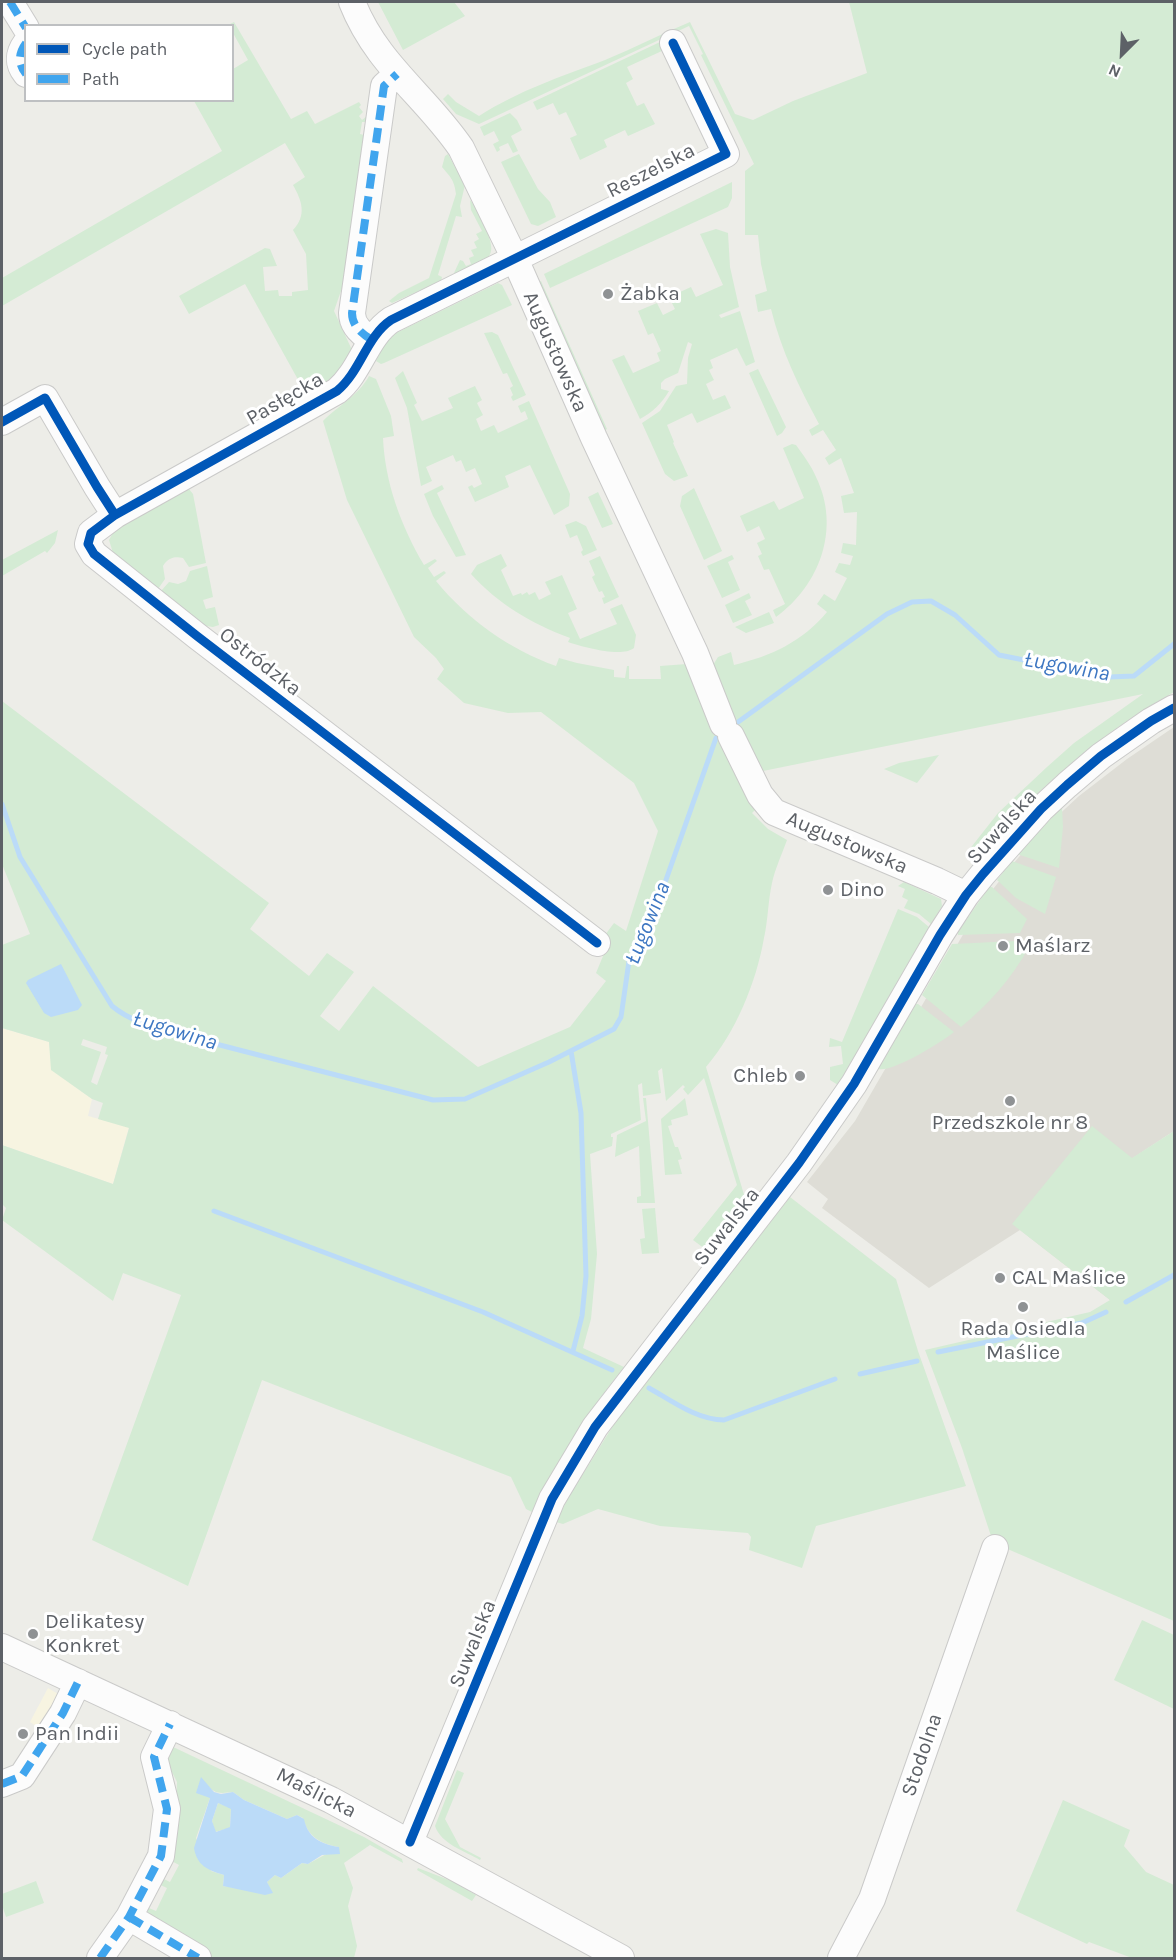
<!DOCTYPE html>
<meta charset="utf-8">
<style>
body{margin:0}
#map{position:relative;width:1176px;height:1960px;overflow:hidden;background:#edede8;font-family:Karla,sans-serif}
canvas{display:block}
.frame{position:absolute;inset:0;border:3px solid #5d6167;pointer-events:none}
.legend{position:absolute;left:24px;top:24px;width:210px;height:78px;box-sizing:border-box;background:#fff;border:2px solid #bec0c2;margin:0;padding:8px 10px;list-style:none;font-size:18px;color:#5d6167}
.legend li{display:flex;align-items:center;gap:12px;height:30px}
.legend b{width:30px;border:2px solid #bec0c2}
.north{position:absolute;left:1092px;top:24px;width:60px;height:60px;-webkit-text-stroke:4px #fff;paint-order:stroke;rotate:204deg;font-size:16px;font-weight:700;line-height:24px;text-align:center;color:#5d6167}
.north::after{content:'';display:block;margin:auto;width:21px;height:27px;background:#5d6167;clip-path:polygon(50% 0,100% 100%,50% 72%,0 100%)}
</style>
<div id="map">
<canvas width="1176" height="1960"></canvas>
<div class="frame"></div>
<ul class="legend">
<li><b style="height:8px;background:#0057b8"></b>Cycle path</li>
<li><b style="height:8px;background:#40a5ee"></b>Path</li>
</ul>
<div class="north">N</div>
</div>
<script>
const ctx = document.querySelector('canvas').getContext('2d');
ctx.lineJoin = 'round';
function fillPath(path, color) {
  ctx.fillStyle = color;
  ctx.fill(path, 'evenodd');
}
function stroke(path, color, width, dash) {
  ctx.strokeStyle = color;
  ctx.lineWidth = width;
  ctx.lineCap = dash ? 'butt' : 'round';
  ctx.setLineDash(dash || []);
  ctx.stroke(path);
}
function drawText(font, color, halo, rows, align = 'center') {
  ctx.font = font + ' Karla,sans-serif';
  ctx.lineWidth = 6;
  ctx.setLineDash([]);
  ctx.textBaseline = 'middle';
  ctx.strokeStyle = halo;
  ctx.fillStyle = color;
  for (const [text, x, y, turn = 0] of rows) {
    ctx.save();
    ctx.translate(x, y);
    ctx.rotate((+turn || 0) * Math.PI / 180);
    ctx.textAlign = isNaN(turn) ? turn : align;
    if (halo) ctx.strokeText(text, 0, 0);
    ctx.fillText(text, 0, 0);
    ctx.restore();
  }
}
const commercial = new Path2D(`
 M 2,1028 L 49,1042 L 52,1070 L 92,1099 L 88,1116 L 129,1127 L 113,1184 L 2,1145 Z
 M 48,1688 L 63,1697 L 42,1730 L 30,1722 Z`);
const education = new Path2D(`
 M 1174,727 L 1174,1131 L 1133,1158 L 1110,1300 L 1020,1230 L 929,1288 L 822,1208 L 828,1199 L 807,1182 L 855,1121 L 979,907 L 1008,870 L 1039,833 L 1079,796 L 1127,759 Z`);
const green = new Path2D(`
 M 378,2 L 454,2 L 465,16 L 403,50 Z
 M 849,2 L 1174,2 L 1174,692 C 1097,735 1031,793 975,861 L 965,855 L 998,813 L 1047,767 L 1074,743 L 1143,694 L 763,771 L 742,730 L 735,721 L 713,665 L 718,657 L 731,652 L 734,665 C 771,656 802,642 827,612 L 817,604 L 824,594 L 835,601 L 847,578 L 835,572 L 839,563 L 850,565 L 853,556 L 841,553 L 843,543 L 856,545 L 857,512 L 844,513 L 841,496 L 854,493 L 841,458 L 829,465 L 825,458 L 836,450 L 823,430 L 812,436 L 809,430 L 819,424 C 799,387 781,350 771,309 L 758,312 L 755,295 L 767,291 L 761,264 L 758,235 L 745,235 L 745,171 L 754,164 L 701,55 L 703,54 L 689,26 L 479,124 L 456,114 L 443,99 L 448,94 L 456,102 L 479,116 C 520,90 560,77 605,60 C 634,48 661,34 690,22 L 735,114 L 753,120 L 793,101 L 867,73 Z
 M 234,22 L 291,119 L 307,111 L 315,124 L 359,102 L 361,105 L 359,107 L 363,112 L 359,116 L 362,120 L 367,116 L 367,122 L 362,122 L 360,134 L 364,135 L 351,231 L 349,280 L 342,288 L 334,311 L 352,350 C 337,378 334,380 306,394 L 245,284 L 189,314 L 179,296 L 265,248 L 270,249 L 277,266 L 263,267 L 265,291 L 278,290 L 279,296 L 292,296 L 292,292 L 308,290 L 306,254 L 293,230 C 307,215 302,201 293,185 L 305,177 L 285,143 L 2,306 L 2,278 L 222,151 L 194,101 L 232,100 L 233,69 L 248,60 L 233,33 L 232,26 L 228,25 Z
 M 660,42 L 664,50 L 627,67 L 633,79 L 626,83 L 637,106 L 644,103 L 655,124 L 628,136 L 625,130 L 604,140 L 607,147 L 580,160 L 570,138 L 577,135 L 566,112 L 559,115 L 553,103 L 537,110 L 533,102 Z
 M 510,113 L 517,120 L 522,130 L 511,136 L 518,151 L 513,153 L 508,143 L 499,147 L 500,150 L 497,152 L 493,144 L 499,141 L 494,131 L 484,136 L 480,127 Z
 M 448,154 L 465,185 L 460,206 L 462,217 L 456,216 L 438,275 L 442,277 L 441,281 L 392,303 L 389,301 L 399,293 L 429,278 L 456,194 C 454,178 449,176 442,167 L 445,156 Z
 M 519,154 L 538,189 L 550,202 L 556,217 L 538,226 L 531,224 L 501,162 Z
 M 732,182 L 732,198 L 728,207 L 550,288 L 544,274 Z
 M 470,200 C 476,206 480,216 484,225 C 501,261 487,259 456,274 L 454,273 L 460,260 L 463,261 L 466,266 L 471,264 L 469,258 L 474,256 L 471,250 L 477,248 L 474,242 L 479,239 L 476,234 L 482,231 L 471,210 Z
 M 716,229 L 728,233 L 730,267 L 739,307 L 719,315 L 721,318 L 740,311 L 755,362 L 746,366 L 737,348 L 710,360 L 713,368 L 709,370 L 714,380 L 706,384 L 713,400 L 725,395 L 731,408 L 697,423 L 692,413 L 667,425 L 674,442 L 673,443 L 688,476 L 674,481 L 665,474 L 642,423 L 660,411 L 676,386 L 687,384 L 688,358 L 692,344 L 688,342 L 678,373 L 665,379 L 661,383 L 661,389 L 669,391 C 661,404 653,412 640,419 L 612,360 L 624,355 L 633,373 L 660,361 L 657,353 L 661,351 L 653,333 L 648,335 L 638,311 L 657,303 L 663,315 L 675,309 L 669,297 L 691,287 L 696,297 L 723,285 L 700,234 Z
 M 541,281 L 607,429 L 602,432 L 534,284 Z
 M 498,283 L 502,285 L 512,305 L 384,363 L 381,364 L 376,361 L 384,345 L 396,333 Z
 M 492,332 L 498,335 L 526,395 L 513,401 L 511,397 L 513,395 L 510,388 L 513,386 L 507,373 L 503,374 L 484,333 Z
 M 758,369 L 786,427 L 782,433 L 777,436 L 749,373 Z
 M 403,371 L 417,403 L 414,405 L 422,421 L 453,408 L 448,398 L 475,386 L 482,400 L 477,403 L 483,415 L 476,419 L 481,431 L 494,425 L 498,433 L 528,419 L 525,411 L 521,413 L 518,406 L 529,401 L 570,494 L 569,506 L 554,515 L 530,465 L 505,476 L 509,487 L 475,502 L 468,487 L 472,485 L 474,488 L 482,484 L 475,468 L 466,472 L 461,460 L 456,462 L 453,455 L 426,467 L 432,481 L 421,486 L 407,408 L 395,378 Z
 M 369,376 L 376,379 L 391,416 L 394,436 L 383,438 C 385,483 401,526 424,565 L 435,559 L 437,561 L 428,568 L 434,577 L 444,571 L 446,573 L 436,581 C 468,620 509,649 556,666 L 559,658 L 577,663 L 614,670 L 614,677 L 625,678 L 627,666 L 629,666 L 629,679 L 661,679 L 660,666 L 687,664 L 759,806 L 752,813 L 768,829 L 787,840 C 782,854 775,869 772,883 C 768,901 768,920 764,938 C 756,983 736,1032 706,1067 L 745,1198 L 705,1249 L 693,1240 L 737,1185 L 704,1078 L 688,1095 L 683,1089 L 685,1087 L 683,1085 L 666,1101 L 662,1068 L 658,1071 L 661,1093 L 643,1096 L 642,1083 L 638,1085 L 641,1120 L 611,1134 L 611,1137 L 613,1137 L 612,1146 L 590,1154 L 597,1254 L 591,1319 L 583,1348 L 624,1367 C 588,1412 557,1460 532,1512 L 526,1509 L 511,1477 L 262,1380 L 188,1586 L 92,1540 L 181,1295 L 123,1273 L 113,1301 L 2,1220 L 6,1208 L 2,1204 L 2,1145 L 113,1184 L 129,1128 L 98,1119 L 103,1103 L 92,1099 L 51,1070 L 49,1042 L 2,1028 L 2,945 L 30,934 L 2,864 L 2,701 L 269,903 L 250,929 L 309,976 L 327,953 L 354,972 L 320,1016 L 339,1031 L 373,986 L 478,1067 L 570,1027 L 606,981 L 596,973 L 608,944 L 602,939 L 614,923 L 626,931 L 658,831 L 634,783 L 541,712 L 508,713 L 464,703 L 437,679 L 444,669 L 436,658 L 414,637 L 347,500 L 323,421 C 339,405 358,396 369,376 ZM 83,1039 L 107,1047 L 105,1054 L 108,1055 L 97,1085 L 91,1082 L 101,1052 L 81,1045 Z
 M 792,444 L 796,445 C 803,455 811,465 816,477 C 841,528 820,585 776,617 L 773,610 L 785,604 L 769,569 L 764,570 L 758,556 L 762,554 L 757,543 L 765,539 L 759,526 L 747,532 L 740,516 L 774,501 L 779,510 L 804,498 L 783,448 Z
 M 442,485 L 444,489 L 437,493 L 466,555 L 456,557 L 433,516 L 424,494 Z
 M 694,488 L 722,551 L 704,560 L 680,506 L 682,496 Z
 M 189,489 L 193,494 L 206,563 L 189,567 L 183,558 C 174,556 168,558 163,566 L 165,579 L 158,589 L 113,553 L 109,540 L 115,529 Z
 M 598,492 L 613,524 L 602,528 L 588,497 Z
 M 576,521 L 586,526 L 597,550 L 583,556 L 581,552 L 583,550 L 577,535 L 570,538 L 565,525 Z
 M 58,530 L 55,543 L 47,553 L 45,551 L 2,576 L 2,560 Z
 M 501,554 L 507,566 L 501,570 L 513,596 L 521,593 L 522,595 L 527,592 L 529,595 L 535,592 L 539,600 L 551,594 L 545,582 L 562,575 L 577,609 L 568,613 L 580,639 L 617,624 L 610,609 L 622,604 L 636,635 L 634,648 C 622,658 583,647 568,642 L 570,638 C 532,624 498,604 471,574 L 477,565 Z
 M 732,555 L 734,559 L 728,562 L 740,590 L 722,598 L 707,566 Z
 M 600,556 L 619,597 L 604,604 L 602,598 L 605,597 L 602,591 L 599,592 L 592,577 L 595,575 L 589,561 Z
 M 207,566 L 213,597 L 203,600 L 206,609 L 215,607 L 219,625 L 213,627 L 206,626 L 161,591 L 169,582 L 178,584 L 186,581 L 190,571 Z
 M 749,593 L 751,598 L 745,601 L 752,615 L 733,623 L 725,605 Z
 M 769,612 L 774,623 L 746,633 L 735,627 Z
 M 939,755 L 917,783 L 884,769 L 899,763 Z
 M 1062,807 L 1063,827 L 1059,868 L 1017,854 Z
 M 1012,861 L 1056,877 L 1045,914 L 1016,898 L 997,880 Z
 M 904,882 L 941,899 L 942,906 L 931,924 L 919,914 L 904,908 L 908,900 L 902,897 L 905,889 L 898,886 Z
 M 989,887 L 992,887 L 1027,919 L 1020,933 L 958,935 L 958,932 Z
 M 898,909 L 917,917 L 929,927 L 838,1085 L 830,1080 L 830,1067 L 843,1064 L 841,1046 L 829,1047 L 830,1038 L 842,1042 Z
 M 1016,941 L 1029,947 C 1012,978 988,1005 961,1027 L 922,995 L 952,944 Z
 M 916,1004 L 918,1004 L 954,1032 C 942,1042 892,1073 878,1069 Z
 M 643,1098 L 646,1098 L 655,1203 L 637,1203 L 637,1197 L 641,1196 L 639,1146 L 615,1157 L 617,1135 L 646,1121 Z
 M 685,1098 L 688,1115 L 671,1120 L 672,1125 L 668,1126 L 675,1147 L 678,1147 L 682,1159 L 678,1160 L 682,1174 L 665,1175 L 661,1119 Z
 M 1092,1126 L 1132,1158 L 1174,1131 L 1174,1621 L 996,1544 L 991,1536 L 962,1448 L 925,1350 L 1090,1312 L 1110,1300 L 1012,1224 Z
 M 790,1197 L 896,1279 L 918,1351 L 966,1486 L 816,1526 L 802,1568 L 749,1550 L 751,1537 L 748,1533 L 660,1526 L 598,1509 L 563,1524 L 556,1522 L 568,1498 L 616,1421 Z
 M 655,1208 L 659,1253 L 642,1254 L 640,1239 L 645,1238 L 642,1209 Z
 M 1142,1620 L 1174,1635 L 1174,1709 L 1114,1680 Z
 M 171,1746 L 364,1837 L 402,1859 L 403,1863 L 370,1845 L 344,1863 L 353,1888 L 348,1906 L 357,1946 L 354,1958 L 214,1958 L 146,1917 L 144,1906 L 156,1911 L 167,1888 L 156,1883 L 160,1877 L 170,1882 L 179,1865 L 168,1859 L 176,1808 L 177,1782 L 164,1756 ZM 208,1786 C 216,1795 222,1793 233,1792 L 244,1800 L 287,1819 L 297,1815 L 303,1818 C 308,1837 321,1844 339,1847 L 308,1864 L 302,1863 L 281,1878 L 275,1875 L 267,1882 L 272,1893 L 223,1886 L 224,1875 L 211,1871 L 196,1838 L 210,1798 Z
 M 457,1770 L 464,1773 L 445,1819 L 460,1847 L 481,1858 L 480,1860 C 465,1851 441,1844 435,1826 Z
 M 1063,1800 L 1130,1830 L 1124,1846 L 1146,1872 L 1174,1885 L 1174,1958 L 1132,1958 L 1089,1942 L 1087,1944 L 1016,1911 Z
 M 218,1803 L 231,1808 L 230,1828 L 215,1832 L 212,1821 Z
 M 418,1868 L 457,1883 L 476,1895 L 472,1901 L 417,1870 Z
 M 36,1881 L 44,1903 L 6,1917 L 2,1905 L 2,1894 Z`);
const water = new Path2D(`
 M 61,964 L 82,1005 L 78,1010 L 51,1017 L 44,1013 L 26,983 L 28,980 Z
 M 201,1777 L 214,1792 L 221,1794 L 233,1792 L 244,1800 L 287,1819 L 297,1815 L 304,1819 C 308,1838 321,1844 339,1847 L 340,1854 L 322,1855 L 308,1864 L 302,1863 L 281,1878 L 275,1875 L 267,1882 L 273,1893 L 265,1895 L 223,1886 L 224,1875 C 208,1870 197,1866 194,1848 L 210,1798 L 196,1793 ZM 218,1803 L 231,1809 L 230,1827 L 216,1832 L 212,1821 Z`);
const stream = new Path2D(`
 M 2,804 L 20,857 L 112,1006 C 131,1022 157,1028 181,1035 L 433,1100 L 465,1099 L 549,1062 L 614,1029 L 621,1017 L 629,961 L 661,894 L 716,738 L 887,614 L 912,602 L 931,601 L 955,615 L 999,655 L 1109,677 L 1134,676 L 1174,644
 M 571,1051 L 581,1113 L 586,1276 L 582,1316 L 573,1351
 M 214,1211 L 483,1312 L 612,1370
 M 1126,1302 L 1174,1275
 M 938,1352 L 1082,1323 L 1106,1312
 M 860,1374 L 917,1361
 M 649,1388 C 672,1401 697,1420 724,1420 L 835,1379`);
const minor = new Path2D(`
 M 10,2 L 26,28
 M 352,2 C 377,65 424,94 461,148 L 515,259 L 594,438 L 695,653 L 723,724
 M 26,43 C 18,54 18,64 26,74
 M 372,340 C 362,334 352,326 352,313 L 384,86 L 397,74
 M 2,422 L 45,398 L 97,487 L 115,515 L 91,533 L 88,544 L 94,554 L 197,636 L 597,943
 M 115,515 L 337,391 C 361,371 366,337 391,320 L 726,154 L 673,43
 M 731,736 L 760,795 L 774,812 L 937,881 L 966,895
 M 2,1647 L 331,1800 L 621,1958
 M 2,1784 L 22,1776 L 63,1713 L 78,1682
 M 410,1842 L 552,1499 L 595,1427 L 799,1163 L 854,1084 L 940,935 L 966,895 L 983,874 L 1041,809 L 1067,785 L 1101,756 L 1151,721 L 1174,708
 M 129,1917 L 198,1958
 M 100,1958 L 129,1917 L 161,1856 L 167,1809 L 154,1757 L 170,1724
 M 841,1958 L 872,1899 L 995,1548`);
const quiet = new Path2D(`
 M 10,2 L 26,28
 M 26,43 C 18,54 18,64 26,74
 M 372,340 C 362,334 352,326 352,313 L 384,86 L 397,74
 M 2,1784 L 22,1776 L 63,1713 L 78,1682
 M 129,1917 L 198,1958
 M 100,1958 L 129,1917 L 161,1856 L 167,1809 L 154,1757 L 170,1724`);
const cycleway = new Path2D(`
 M 2,422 L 45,398 L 97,487 L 115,515 L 91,533 L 88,544 L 94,554 L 197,636 L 597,943
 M 115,515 L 337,391 C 361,371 366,337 391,320 L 726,154 L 673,43
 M 410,1842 L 552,1499 L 595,1427 L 799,1163 L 854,1084 L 940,935 L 966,895 L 983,874 L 1041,809 L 1067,785 L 1101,756 L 1151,721 L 1174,708`);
const markers = [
 [608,294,6,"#8f9294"],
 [828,890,6,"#8f9294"],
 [1003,946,6,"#8f9294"],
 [800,1076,6,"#8f9294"],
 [1010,1101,6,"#8f9294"],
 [1000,1278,6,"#8f9294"],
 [1023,1307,6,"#8f9294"],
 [33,1634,6,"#8f9294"],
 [23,1734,6,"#8f9294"]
];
const streetNames = [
 ["Reszelska",651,171,-27],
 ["Augustowska",555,352,66],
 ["Pasłęcka",285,399,-30],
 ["Ostródzka",260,662,38],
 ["Suwalska",1002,827,-48],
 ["Augustowska",847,843,23],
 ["Suwalska",727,1227,-52],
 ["Suwalska",473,1644,-68],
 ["Stodolna",922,1755,-71],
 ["Maślicka",316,1793,27]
];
const poiNames = [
 ["Żabka",620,294],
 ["Dino",840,890],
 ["Maślarz",1015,946],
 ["Chleb",788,1076,"right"],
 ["Przedszkole nr 8",1010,1123,"center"],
 ["CAL Maślice",1012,1278],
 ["Rada Osiedla",1023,1329,"center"],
 ["Maślice",1023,1353,"center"],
 ["Delikatesy",45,1622],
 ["Konkret",45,1646],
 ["Pan Indii",35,1734]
];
const waterNames = [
 ["Ługowina",1067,667,10],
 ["Ługowina",648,923,-68],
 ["Ługowina",175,1031,17]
];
fillPath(commercial, '#f7f4e1');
fillPath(education, '#deddd6');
fillPath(green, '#d4ebd4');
fillPath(water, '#bbdbf8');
stroke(stream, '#bbdbf8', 5);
stroke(minor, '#cacac9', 28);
stroke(minor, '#fcfcfc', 26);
stroke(quiet, '#40a5ee', 8, [15, 8]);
stroke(cycleway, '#0057b8', 9);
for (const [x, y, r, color] of markers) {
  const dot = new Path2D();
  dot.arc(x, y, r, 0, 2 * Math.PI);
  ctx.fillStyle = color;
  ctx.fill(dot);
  stroke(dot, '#fff', 2);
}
drawText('21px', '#5d6167', '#fff', streetNames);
drawText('21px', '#5d6167', '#fff', poiNames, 'left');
drawText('italic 22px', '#3e77c2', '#fff', waterNames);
</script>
